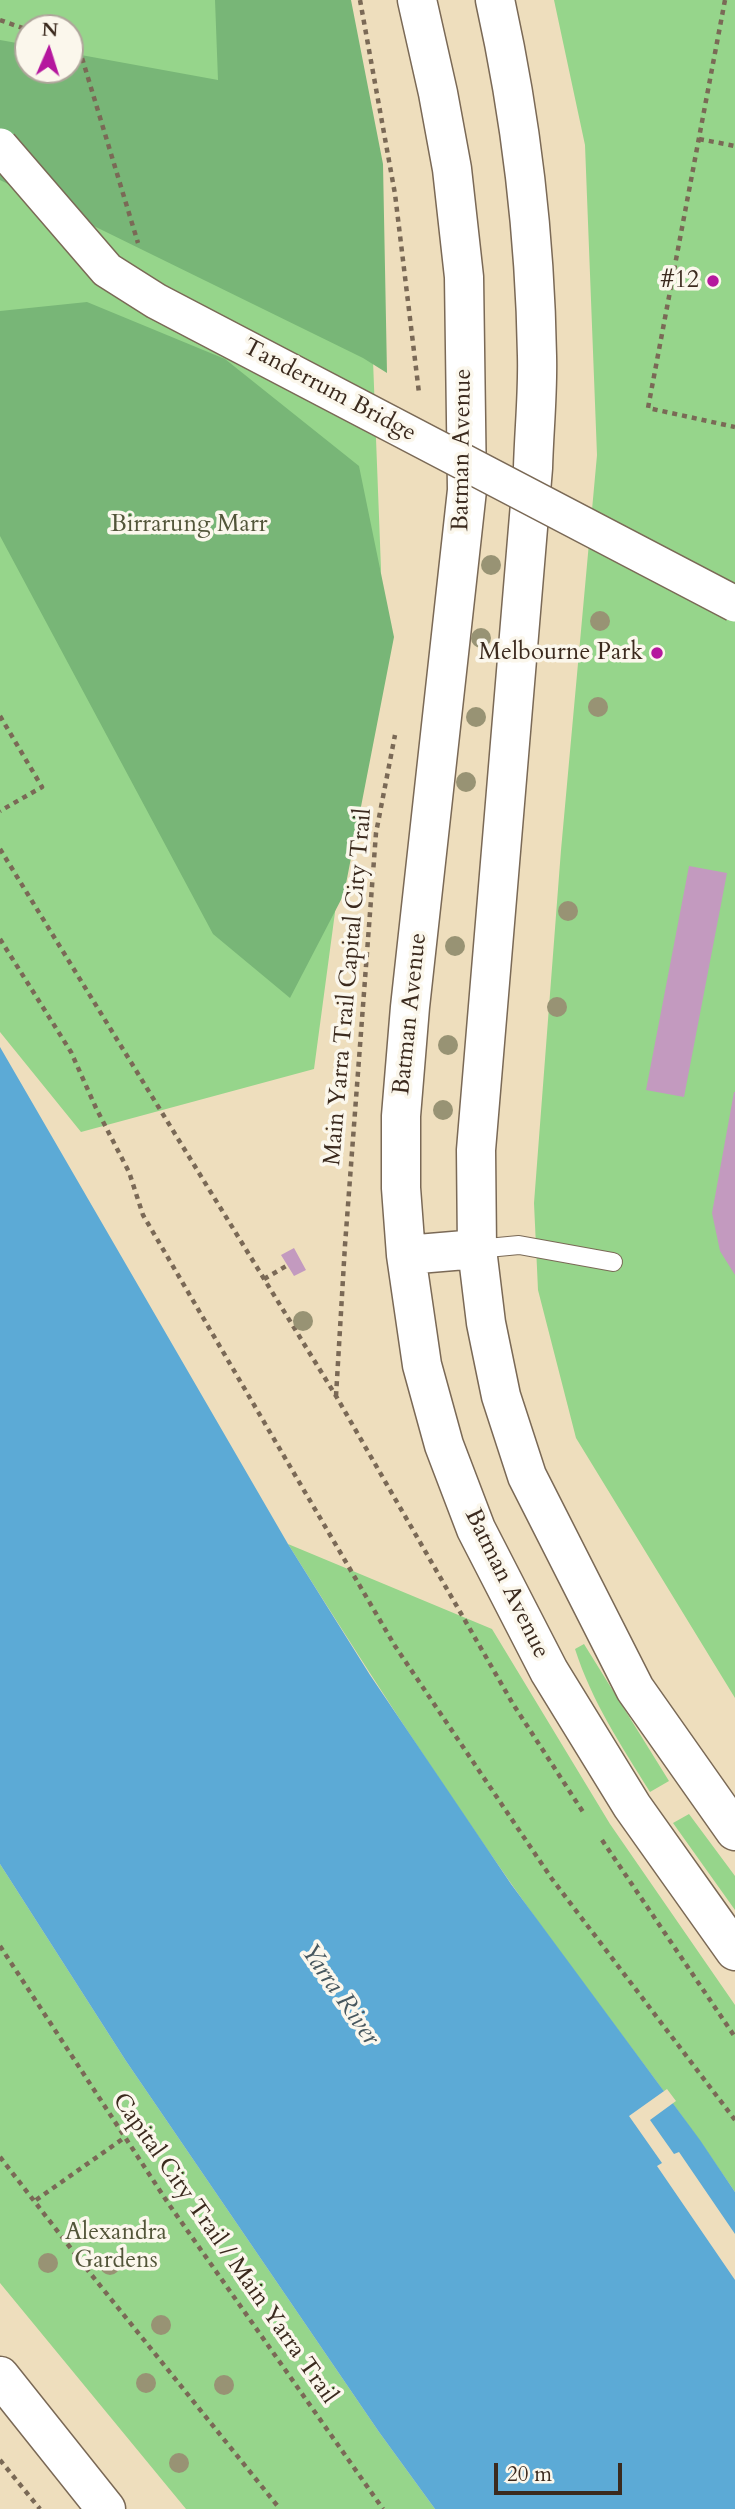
<!DOCTYPE html>
<style>
body{margin:0}
#map{position:relative;width:735px;height:2509px;overflow:hidden;background:#eedebd;font-family:Cardo,serif}
canvas{display:block}
.north{position:absolute;left:14px;top:14px;width:70px;height:70px;box-sizing:border-box;background:#fbf7ec;border:2px solid #aea59a;border-radius:50%;rotate:3deg;font-size:19px;font-weight:700;line-height:28px;text-align:center;color:#3b2a1e}
.north::after{content:'';display:block;margin:auto;width:24px;height:32px;background:#b5179e;clip-path:polygon(50% 0,100% 100%,50% 72%,0 100%)}
.scale{position:absolute;left:494px;top:2463px;width:128px;height:32px;box-sizing:border-box;border:4px solid #3b2a1e;border-top:0;padding-left:9px;font-size:21px;line-height:24px;white-space:nowrap;color:#3b2a1e;-webkit-text-stroke:5px #fbf7ec;paint-order:stroke}
</style>
<div id="map">
<canvas width="735" height="2509"></canvas>
<div class="north">N</div>
<div class="scale">20 m</div>
</div>
<script>
const ctx = document.querySelector('canvas').getContext('2d');
ctx.lineJoin = 'round';
function fillPath(path, color) {
  ctx.fillStyle = color;
  ctx.fill(path, 'evenodd');
}
function stroke(path, color, width, dash) {
  ctx.strokeStyle = color;
  ctx.lineWidth = width;
  ctx.lineCap = dash ? 'butt' : 'round';
  ctx.setLineDash(dash || []);
  ctx.stroke(path);
}
function drawText(font, color, halo, rows, align = 'center') {
  ctx.font = font + ' Cardo,serif';
  ctx.lineWidth = 7;
  ctx.setLineDash([]);
  ctx.textBaseline = 'middle';
  ctx.strokeStyle = halo;
  ctx.fillStyle = color;
  for (const [text, x, y, turn = 0] of rows) {
    ctx.save();
    ctx.translate(x, y);
    ctx.rotate((+turn || 0) * Math.PI / 180);
    ctx.textAlign = isNaN(turn) ? turn : align;
    if (halo) ctx.strokeText(text, 0, 0);
    ctx.fillText(text, 0, 0);
    ctx.restore();
  }
}
const green = new Path2D(`
 M 0,0 L 301,0 L 370,282 L 381,569 L 314,1069 L 81,1132 L 0,1032 ZM 28,28 L 70,28 L 70,70 L 28,70 Z
 M 554,0 L 735,0 L 735,1698 L 576,1438 L 538,1290 L 534,1203 L 561,850 L 597,455 L 585,145 Z
 M 288,1544 L 492,1629 L 610,1824 L 735,2005 L 735,2192 C 664,2086 583,1987 510,1882 C 433,1772 360,1659 288,1544 Z
 M 584,1644 L 669,1781 L 650,1792 C 621,1745 592,1702 575,1649 Z
 M 689,1814 L 735,1876 L 735,1910 L 673,1823 Z
 M 0,1864 L 126,2061 L 379,2432 L 435,2509 L 186,2509 L 0,2283 Z`);
const forest = new Path2D(`
 M 215,0 L 351,0 L 383,164 L 387,373 L 363,358 L 0,180 L 0,40 L 28,45 L 28,70 L 70,70 L 70,53 L 218,80 Z
 M 87,302 L 225,359 L 359,466 L 394,637 L 344,894 L 290,998 L 213,934 L 0,536 L 0,311 Z`);
const water = new Path2D(`
 M 0,1047 L 288,1544 L 370,1675 L 511,1884 L 700,2140 L 735,2192 L 735,2509 L 435,2509 L 379,2432 L 126,2061 L 0,1864 Z`);
const pier = new Path2D(`
 M 667,2089 L 676,2101 L 650,2120 L 674,2154 L 679,2152 L 735,2234 L 735,2280 L 657,2166 L 662,2163 L 629,2116 Z`);
const building = new Path2D(`
 M 689,866 L 727,873 L 684,1097 L 646,1090 Z
 M 734,1092 L 735,1092 L 735,1275 L 720,1251 L 712,1213 Z
 M 294,1248 L 306,1270 L 294,1276 L 281,1255 Z`);
const path = new Path2D(`
 M 360,0 L 395,194 L 419,393
 M 725,0 L 648,408 L 735,427
 M 0,20 L 28,30
 M 70,45 L 79,48 L 138,243
 M 699,139 L 735,146
 M 0,716 L 42,787 L 0,811
 M 0,849 L 336,1396 L 513,1704 L 583,1812
 M 0,939 L 71,1052 L 96,1108 L 129,1172 L 143,1215 L 395,1646 L 552,1879 L 735,2120
 M 264,1279 L 288,1265
 M 336,1396 L 345,1245 L 376,833 L 395,735
 M 602,1840 L 735,2037
 M 0,1946 L 168,2203 L 383,2509
 M 0,2157 L 90,2273 L 280,2509
 M 36,2200 L 124,2138
 M 0,2460 L 40,2509`);
const lane = new Path2D(`
 M 477,1249 L 519,1245 L 613,1262`);
const secondary = new Path2D(`
 M 417,0 L 438,93 L 452,169 L 464,277 L 467,490 L 410,1007 L 401,1116 L 401,1188 L 406,1255 L 422,1365 L 444,1445 L 476,1529 L 549,1671 L 632,1806 L 735,1951
 M 495,0 C 521,117 535,236 537,356 C 538,393 534,431 533,468 L 476,1150 L 477,1249 L 486,1323 L 501,1396 L 527,1476 L 635,1689 L 735,1831
 M 406,1255 L 477,1249`);
const highway = new Path2D(`
 M 0,2376 L 106,2509`);
const streetBridge = new Path2D(`
 M 0,146 L 107,270 L 156,301 L 735,604`);
const trees = [
 [491,565],
 [600,621],
 [481,638],
 [598,707],
 [476,717],
 [466,782],
 [568,911],
 [455,946],
 [557,1007],
 [448,1045],
 [443,1110],
 [303,1321],
 [48,2263],
 [110,2265],
 [161,2325],
 [146,2383],
 [224,2385],
 [179,2463]
];
const markers = [
 [713,281,7,"#b5179e"],
 [657,653,7,"#b5179e"]
];
const poiNames = [
 ["#12",699,281],
 ["Melbourne Park",643,653]
];
const streetNames = [
 ["Tanderrum Bridge",329,391,28],
 ["Batman Avenue",463,450,-89],
 ["Main Yarra Trail Capital City Trail",349,987,-85],
 ["Batman Avenue",411,1014,-84],
 ["Batman Avenue",506,1584,64],
 ["Capital City Trail / Main Yarra Trail",224,2249,55]
];
const parkNames = [
 ["Birrarung Marr",189,525],
 ["Alexandra",116,2233],
 ["Gardens",116,2261]
];
const waterNames = [
 ["Yarra River",339,1995,55]
];
fillPath(green, '#96d58b');
fillPath(forest, '#78b677');
fillPath(water, '#5caad6');
fillPath(pier, '#eedebd');
fillPath(building, '#c39abf');
stroke(lane, '#7a6956', 20);
stroke(secondary, '#7a6956', 41);
stroke(highway, '#7a6956', 41);
stroke(path, '#7a6956', 4.5, [5, 5]);
stroke(lane, '#fff', 18);
stroke(secondary, '#fff', 38);
stroke(highway, '#fff', 38);
stroke(streetBridge, '#7a6956', 38, []);
stroke(streetBridge, '#fff', 35);
ctx.fillStyle = '#989374';
for (const [x, y] of trees) {
  ctx.beginPath();
  ctx.arc(x, y, 10, 0, 2 * Math.PI);
  ctx.fill();
}
for (const [x, y, r, color] of markers) {
  const dot = new Path2D();
  dot.arc(x, y, r, 0, 2 * Math.PI);
  ctx.fillStyle = color;
  ctx.fill(dot);
  stroke(dot, '#fbf7ec', 2.5);
}
drawText('24px', '#3b2a1e', '#fbf7ec', poiNames, 'right');
drawText('24px', '#3b2a1e', '#fbf7ec', streetNames);
drawText('24px', '#525539', '#fbf7ec', parkNames);
drawText('italic 26px', '#47575e', '#fbf7ec', waterNames);
</script>
